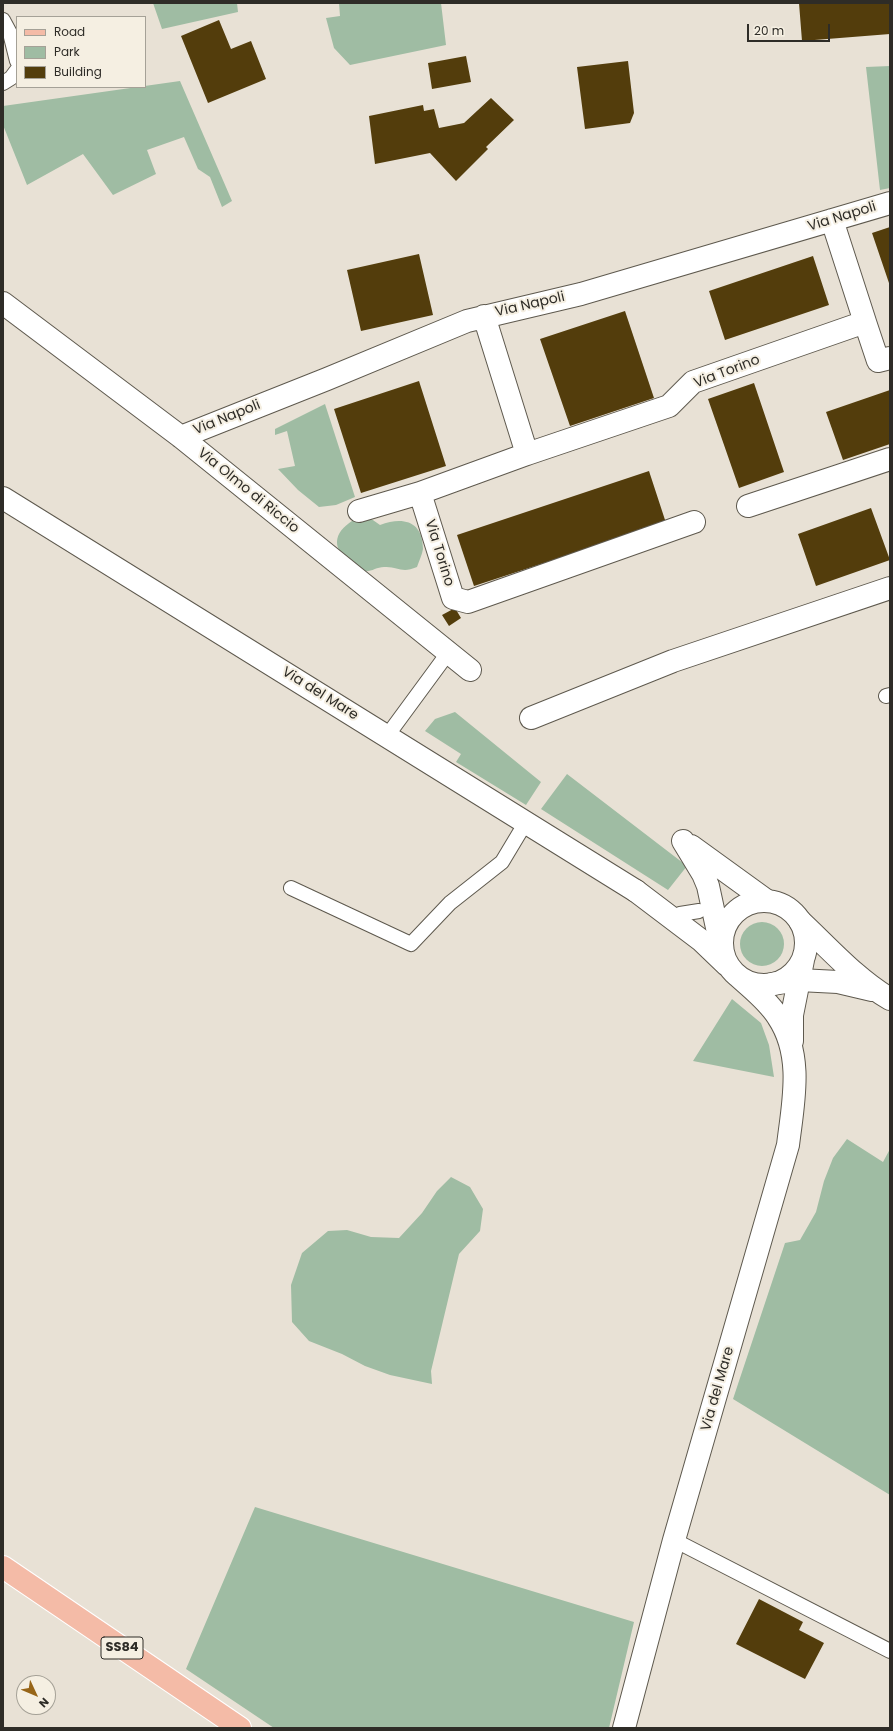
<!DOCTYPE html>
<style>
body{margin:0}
#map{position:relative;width:893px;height:1731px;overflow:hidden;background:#e8e1d5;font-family:Poppins,sans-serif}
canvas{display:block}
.frame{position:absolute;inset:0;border:4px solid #2e2c27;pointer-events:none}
.legend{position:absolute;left:16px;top:16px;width:130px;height:72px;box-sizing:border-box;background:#f5efe2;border:1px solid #a5a197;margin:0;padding:5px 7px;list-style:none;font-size:12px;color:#2e2c27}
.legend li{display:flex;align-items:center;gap:8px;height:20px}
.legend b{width:20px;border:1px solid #a5a197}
.north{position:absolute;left:16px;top:1675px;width:40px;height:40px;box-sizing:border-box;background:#f5efe2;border:1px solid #a5a197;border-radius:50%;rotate:134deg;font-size:11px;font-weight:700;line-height:16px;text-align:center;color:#2e2c27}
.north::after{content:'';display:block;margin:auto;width:14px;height:18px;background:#976518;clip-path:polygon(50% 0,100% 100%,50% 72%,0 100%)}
.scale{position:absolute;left:747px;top:24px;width:83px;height:18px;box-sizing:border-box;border:2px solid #2e2c27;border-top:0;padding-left:5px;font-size:12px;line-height:14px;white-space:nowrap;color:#2e2c27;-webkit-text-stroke:3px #f5efe2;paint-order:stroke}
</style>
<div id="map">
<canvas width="893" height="1731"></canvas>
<div class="frame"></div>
<ul class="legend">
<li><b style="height:5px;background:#f4bba7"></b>Road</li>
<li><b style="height:11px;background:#9fbca3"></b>Park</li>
<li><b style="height:11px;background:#533d0c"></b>Building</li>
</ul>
<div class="north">N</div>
<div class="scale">20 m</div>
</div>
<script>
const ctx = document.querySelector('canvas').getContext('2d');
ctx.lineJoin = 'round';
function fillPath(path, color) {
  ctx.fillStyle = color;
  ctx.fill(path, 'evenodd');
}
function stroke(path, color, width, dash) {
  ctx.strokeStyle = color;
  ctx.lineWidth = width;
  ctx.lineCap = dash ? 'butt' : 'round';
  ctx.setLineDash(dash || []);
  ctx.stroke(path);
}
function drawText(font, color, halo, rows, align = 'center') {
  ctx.font = font + ' Poppins,sans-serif';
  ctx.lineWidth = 4;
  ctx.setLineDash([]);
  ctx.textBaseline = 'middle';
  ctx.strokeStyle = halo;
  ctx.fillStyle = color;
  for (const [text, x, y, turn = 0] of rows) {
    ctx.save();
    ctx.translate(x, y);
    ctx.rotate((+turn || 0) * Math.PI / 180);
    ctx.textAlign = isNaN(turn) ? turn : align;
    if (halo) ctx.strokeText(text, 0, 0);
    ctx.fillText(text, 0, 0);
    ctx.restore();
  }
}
const green = new Path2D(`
 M 153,3 L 237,3 L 238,12 L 162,29 Z
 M 339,3 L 441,3 L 446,45 L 350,65 L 334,48 L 326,18 L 340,16 Z
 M 890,66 L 890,188 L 880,190 L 866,67 Z
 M 180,81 L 232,201 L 222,207 L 210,177 L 198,169 L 184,137 L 147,150 L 156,174 L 113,195 L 83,154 L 27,185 L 3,125 L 3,106 Z
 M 325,404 L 355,497 L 336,505 L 319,507 L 298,490 L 278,469 L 295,466 L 287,431 L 275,435 L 275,429 Z
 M 357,518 L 370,518 L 380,525 C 403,516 423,521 423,549 C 422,555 419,561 417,567 C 401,574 398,566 384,567 C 375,567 370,574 360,570 C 356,569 353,565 350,563 C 329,546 335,530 357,518 Z
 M 455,712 L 541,782 L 526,805 L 456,762 L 461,754 L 425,731 L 435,719 Z
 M 567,774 L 687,866 L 668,890 L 541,809 Z
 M740 944a22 22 0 1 1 44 0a22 22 0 1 1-44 0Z
 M 732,999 L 761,1023 L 769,1045 L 774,1077 L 693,1061 Z
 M 847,1139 L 883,1162 L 890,1149 L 890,1495 L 733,1399 L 785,1243 L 800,1240 L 816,1212 L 824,1181 L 833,1158 Z
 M 451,1177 L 470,1187 L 483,1209 L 480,1231 L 459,1254 L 431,1371 L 432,1384 L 390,1375 L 365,1366 L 342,1354 L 309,1341 L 292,1322 L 291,1285 L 302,1253 L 328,1231 L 347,1230 L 371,1237 L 399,1238 L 422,1213 L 437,1191 Z
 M 255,1507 L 634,1622 L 609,1728 L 274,1728 L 186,1669 Z`);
const building = new Path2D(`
 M 799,3 L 889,3 L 890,34 L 802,41 Z
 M 219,20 L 231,49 L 251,41 L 266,79 L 208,103 L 181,36 Z
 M 466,56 L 471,82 L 432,89 L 428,63 Z
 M 628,61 L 634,113 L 630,123 L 585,129 L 577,67 Z
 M 491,98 L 514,120 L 486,147 L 488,149 L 456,181 L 430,153 L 375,164 L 369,116 L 423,105 L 424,111 L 434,109 L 439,128 L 464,123 Z
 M 890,227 L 890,286 L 872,233 Z
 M 419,254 L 433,315 L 361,331 L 347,270 Z
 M 813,256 L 829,305 L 725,340 L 709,291 Z
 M 625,311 L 654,398 L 570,426 L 540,339 Z
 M 419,381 L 446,466 L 361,493 L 334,409 Z
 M 754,383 L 784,472 L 739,488 L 708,399 Z
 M 890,390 L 890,444 L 843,460 L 826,412 Z
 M 649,471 L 666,523 L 474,586 L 457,535 Z
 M 871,508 L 890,560 L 816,586 L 798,534 Z
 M 455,608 L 461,618 L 449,626 L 442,615 Z
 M 759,1599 L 803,1622 L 799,1630 L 824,1643 L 805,1679 L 736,1644 Z`);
const service = new Path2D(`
 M 3,20 L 10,33 L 17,61
 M 3,83 L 11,78 L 17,70
 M 886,696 L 890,695
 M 387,736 L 448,653
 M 291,888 L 411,944 L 450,903 L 502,862 L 526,822
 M 673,919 L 680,914 L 699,911
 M 674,1540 L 890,1651`);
const minor = new Path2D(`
 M 832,220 L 865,322
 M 3,303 L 181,437 L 470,670
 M 484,316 L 527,454 L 420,493 L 453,598 L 468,602 L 694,522
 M 181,437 L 327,379 L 467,321 L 581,294 L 890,203
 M 527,454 L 669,406 L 693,382 L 865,322 L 878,361 L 890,358
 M 3,498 L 636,891
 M 748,506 L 890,459
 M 359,511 L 420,493
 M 531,718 L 673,661 L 890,588
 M 683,841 L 703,874 L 708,886 L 722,951
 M 691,846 L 767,901
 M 800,921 C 829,948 856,979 890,999
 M 772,984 L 799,980 L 838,982 L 872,990`);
const tertiary = new Path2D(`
 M 636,891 L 702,941 L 727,965
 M722 943a42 42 0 1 1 84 0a42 42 0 1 1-84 0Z
 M 792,1041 L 792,1015 L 803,960
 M 624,1728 L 674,1540 L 788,1145 C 793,1103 804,1056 778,1017 C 768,1001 752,989 738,976`);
const primary = new Path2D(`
 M 3,1567 L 240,1728`);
const shields = [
 [122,1648,42]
];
const shieldNames = [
 ["SS84",122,1648]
];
const streetNames = [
 ["Via Napoli",842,217,-17],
 ["Via Napoli",530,305,-13],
 ["Via Torino",727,372,-21],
 ["Via Napoli",227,418,-22],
 ["Via Olmo di Riccio",248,491,39],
 ["Via Torino",439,553,73],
 ["Via del Mare",320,694,32],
 ["Via del Mare",718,1389,-74]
];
fillPath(green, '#9fbca3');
fillPath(building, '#533d0c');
stroke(service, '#5e594e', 16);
stroke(minor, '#5e594e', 24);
stroke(tertiary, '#5e594e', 24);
stroke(primary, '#fff', 24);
stroke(service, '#fff', 14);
stroke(minor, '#fff', 22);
stroke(tertiary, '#fff', 22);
stroke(primary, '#f4bba7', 22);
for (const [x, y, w] of shields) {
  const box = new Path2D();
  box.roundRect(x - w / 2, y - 11, w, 22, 3);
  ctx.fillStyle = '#f5efe2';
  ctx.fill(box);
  stroke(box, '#2e2c27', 1);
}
drawText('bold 13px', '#2e2c27', null, shieldNames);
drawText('14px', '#2e2c27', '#f5efe2', streetNames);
</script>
